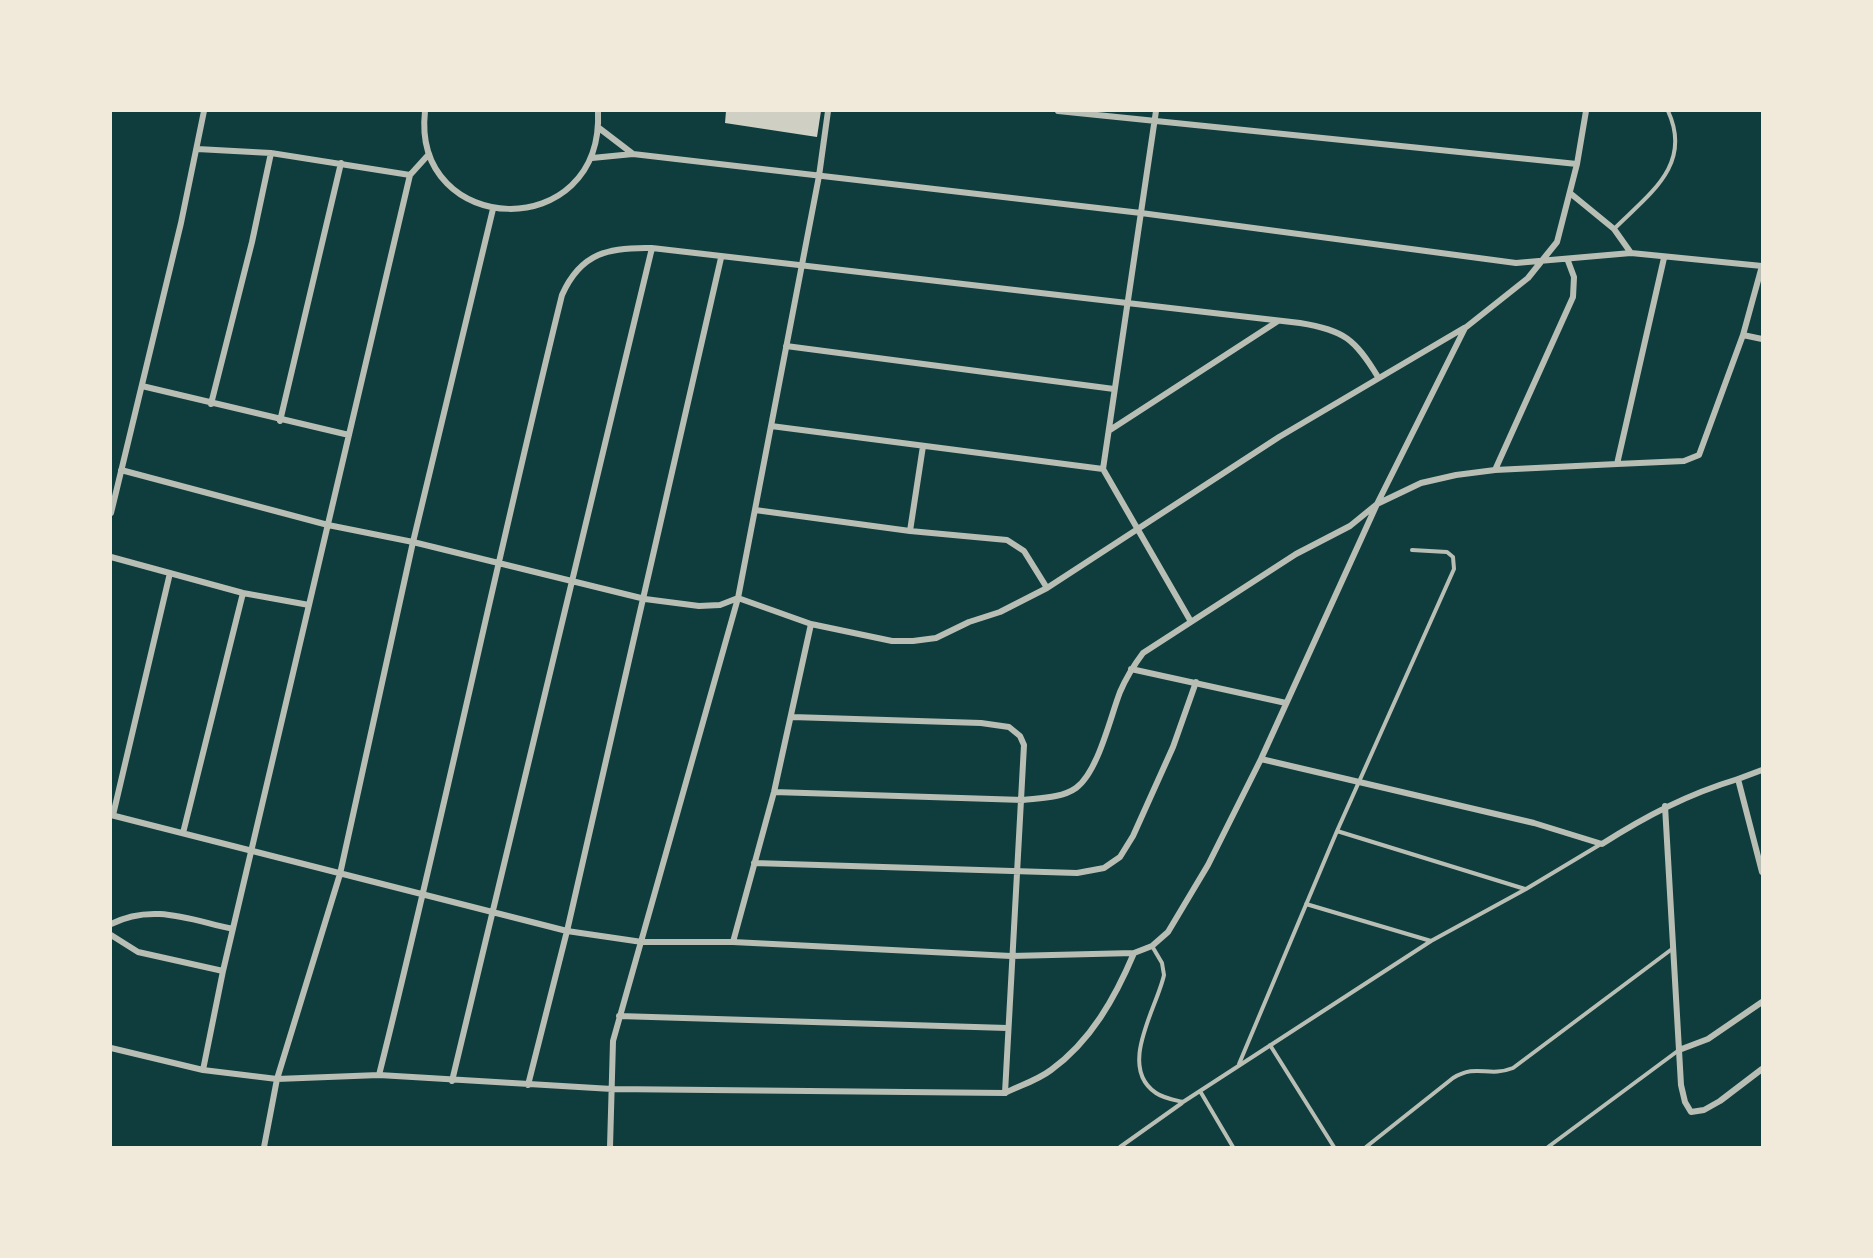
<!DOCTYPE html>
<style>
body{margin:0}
#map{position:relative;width:1873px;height:1258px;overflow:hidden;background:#0f3d3e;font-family:Lato,sans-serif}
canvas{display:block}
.frame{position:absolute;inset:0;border:112px solid #f1e9da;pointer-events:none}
</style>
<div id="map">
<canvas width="1873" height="1258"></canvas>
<div class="frame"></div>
</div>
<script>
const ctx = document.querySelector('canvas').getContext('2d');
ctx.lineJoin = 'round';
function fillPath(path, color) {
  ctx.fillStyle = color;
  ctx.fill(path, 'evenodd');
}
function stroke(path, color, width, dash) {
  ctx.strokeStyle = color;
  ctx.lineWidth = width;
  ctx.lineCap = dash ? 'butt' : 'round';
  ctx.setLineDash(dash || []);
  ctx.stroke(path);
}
const building = new Path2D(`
 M 726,111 L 821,111 L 817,137 L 725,123 Z`);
const service = new Path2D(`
 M 1614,229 C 1649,194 1693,165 1668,111
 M 1337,831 L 1525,889
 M 1306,904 L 1431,941
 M 1152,946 L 1162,963 L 1164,975 C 1157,1008 1117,1067 1156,1093 C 1163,1098 1174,1100 1183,1102 L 1431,941 L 1526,889 L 1601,844
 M 1270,1045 L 1334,1147
 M 1239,1064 L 1337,831 L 1454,569 L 1453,557 L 1447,552 L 1412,550
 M 1200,1091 L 1233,1147
 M 1120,1147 L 1182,1103
 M 1366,1147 L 1453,1078 C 1478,1063 1487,1078 1513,1068 L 1672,949
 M 1548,1147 L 1679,1050`);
const minor = new Path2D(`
 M 425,111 C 411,238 604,245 598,111
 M 1058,111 L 1577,164
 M 1156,111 L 1103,469 L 1190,620
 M 599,128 L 633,154
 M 197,149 L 271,153 L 410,175
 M 592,158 L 633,154 L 1141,213 L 1516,263 L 1631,253 L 1762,266
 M 1570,193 L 1614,229 L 1631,253
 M 1762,266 L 1743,335 L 1762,339
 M 786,346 L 1114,389
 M 142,386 L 349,435
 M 211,404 L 252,242 L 271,153
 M 280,421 L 341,163
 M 771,426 L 1103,469
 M 1110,430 L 1278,321
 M 1617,464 L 1684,461 L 1699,455 L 1743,335
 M 121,470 L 328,525 L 413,542 L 645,599 L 699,606 L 720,605 L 738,598 L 811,624 L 892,641 L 913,641 L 936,638 L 969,622 L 1000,612 L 1047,588 L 1279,437 L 1464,328
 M 1495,470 L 1573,297 L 1574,277 L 1568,261
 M 755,510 L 910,531 L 1007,540 L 1024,551 L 1047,588
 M 111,513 L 181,223 L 204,111
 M 910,531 L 923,446
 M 111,557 L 243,593 L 309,605
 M 1131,669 L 1286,703
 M 792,717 L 981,723 L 1009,727 L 1020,736 L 1024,745 L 1005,1093
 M 1261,759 L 1534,823 L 1602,844 C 1646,816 1688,794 1738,779
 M 1762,770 L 1738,779 L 1762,872
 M 774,792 L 1023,800 C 1040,798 1062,798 1076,788 C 1098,772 1110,718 1120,692 C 1126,678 1134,665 1143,653 L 1296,554 L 1350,526 L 1377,504 L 1421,483 L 1456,475 L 1495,470 L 1617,464 L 1664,258
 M 1665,806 L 1681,1085 L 1685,1102 L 1691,1112 L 1704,1110 L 1720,1101 L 1762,1069
 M 111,815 L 567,931 L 642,942 L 733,942 L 1011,956 L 1134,953 L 1152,946 L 1168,932 L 1208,865 L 1261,759 L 1377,504 L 1465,328 L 1528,278 L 1557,242 L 1577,164 L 1586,111
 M 113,815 L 170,573
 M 183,833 L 243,593
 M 754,863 L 1077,873 L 1104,868 L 1120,857 L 1133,836 L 1173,747 L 1196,682
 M 111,924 C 153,903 190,920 233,929
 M 111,935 L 138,952 L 223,971
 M 733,942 L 774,792 L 811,624
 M 619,1016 L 1007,1028
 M 111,1048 L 203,1070 L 277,1079 L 379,1075 L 612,1089 L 1005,1093 C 1019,1086 1038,1080 1051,1070 C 1091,1041 1115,998 1134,953
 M 1679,1050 L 1708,1039 L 1762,1002
 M 203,1070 L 223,971 L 410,175 L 429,154
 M 379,1075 C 444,816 498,554 562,295 C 581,252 610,247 652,248 L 1300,323 C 1344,330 1355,339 1378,377
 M 452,1081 L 652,248
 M 528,1085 L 567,931 L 721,258
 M 264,1147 L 277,1079 L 340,874 L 413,542 L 493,209
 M 610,1147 L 613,1041 L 738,598 L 819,176 L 828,111`);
fillPath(building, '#cfcfc3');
stroke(service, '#b8beb3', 4);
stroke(minor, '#b8beb3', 6);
</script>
